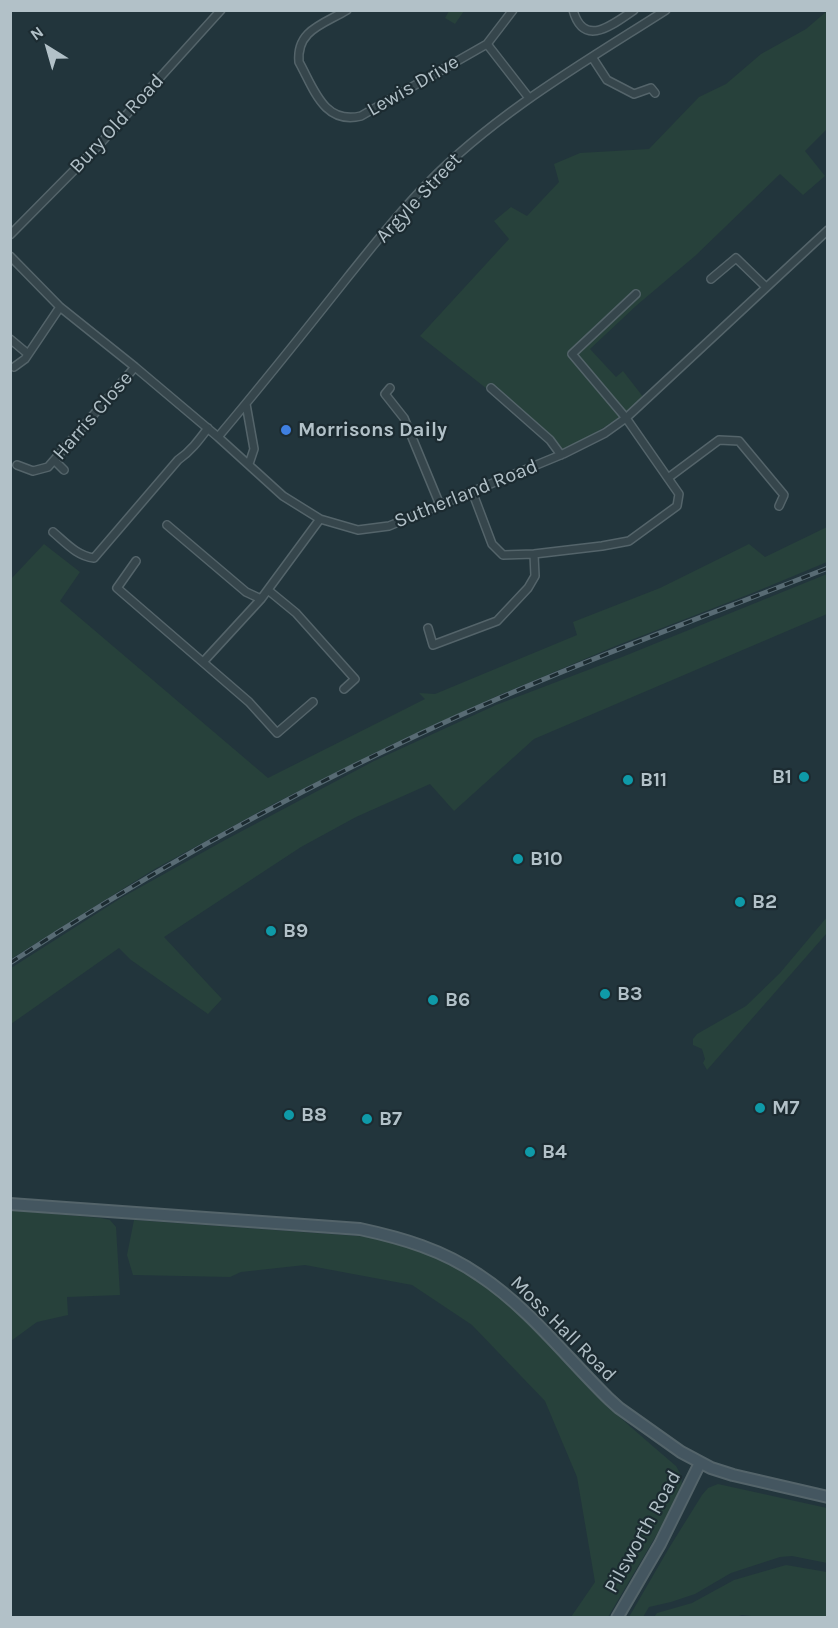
<!DOCTYPE html>
<style>
body{margin:0}
#map{position:relative;width:838px;height:1628px;overflow:hidden;background:#22353c;font-family:Karla,sans-serif}
canvas{display:block}
.frame{position:absolute;inset:0;border:12px solid #b2c1c8;pointer-events:none}
.north{position:absolute;left:18px;top:18px;width:60px;height:60px;-webkit-text-stroke:4px #1c2b31;paint-order:stroke;rotate:323deg;font-size:16px;font-weight:700;line-height:24px;text-align:center;color:#b2c1c8}
.north::after{content:'';display:block;margin:auto;width:21px;height:27px;background:#b2c1c8;clip-path:polygon(50% 0,100% 100%,50% 72%,0 100%)}
</style>
<div id="map">
<canvas width="838" height="1628"></canvas>
<div class="frame"></div>
<div class="north">N</div>
</div>
<script>
const ctx = document.querySelector('canvas').getContext('2d');
ctx.lineJoin = 'round';
function fillPath(path, color) {
  ctx.fillStyle = color;
  ctx.fill(path, 'evenodd');
}
function stroke(path, color, width, dash) {
  ctx.strokeStyle = color;
  ctx.lineWidth = width;
  ctx.lineCap = dash ? 'butt' : 'round';
  ctx.setLineDash(dash || []);
  ctx.stroke(path);
}
function drawText(font, color, halo, rows, align = 'center') {
  ctx.font = font + ' Karla,sans-serif';
  ctx.lineWidth = 4.5;
  ctx.setLineDash([]);
  ctx.textBaseline = 'middle';
  ctx.strokeStyle = halo;
  ctx.fillStyle = color;
  for (const [text, x, y, turn = 0] of rows) {
    ctx.save();
    ctx.translate(x, y);
    ctx.rotate((+turn || 0) * Math.PI / 180);
    ctx.textAlign = isNaN(turn) ? turn : align;
    if (halo) ctx.strokeText(text, 0, 0);
    ctx.fillText(text, 0, 0);
    ctx.restore();
  }
}
const green = new Path2D(`
 M 449,11 L 464,11 L 455,24 L 445,18 Z
 M 827,11 L 827,129 L 805,151 L 825,176 L 803,195 L 780,174 L 695,256 L 637,305 L 590,349 L 616,377 L 623,371 L 644,398 C 617,420 589,439 556,453 L 548,444 L 487,389 L 420,336 L 509,239 L 494,221 L 511,207 L 527,216 L 559,182 L 554,164 L 580,153 L 649,149 L 699,97 L 726,84 L 761,54 L 806,29 Z
 M 827,527 L 827,562 L 755,592 L 613,647 L 495,697 L 393,744 L 277,802 L 153,870 L 11,959 L 11,579 L 44,544 L 80,572 L 60,601 L 268,778 L 425,699 L 419,693 L 435,694 L 577,635 L 573,622 L 660,588 L 749,544 L 765,557 Z
 M 827,574 L 827,614 L 534,739 L 454,811 L 430,784 L 356,817 L 301,847 L 164,937 L 222,999 L 208,1014 L 131,960 L 119,948 L 11,1024 L 11,968 L 121,898 L 225,840 L 374,761 L 496,705 L 622,657 Z
 M 827,917 L 827,933 L 707,1070 L 703,1063 L 705,1059 L 702,1049 L 693,1045 L 693,1039 L 697,1034 L 746,1006 L 780,973 Z
 M 11,1210 L 101,1218 L 110,1220 L 116,1227 L 120,1295 L 67,1297 L 68,1315 L 37,1322 L 11,1341 Z
 M 134,1220 L 371,1237 C 402,1245 433,1254 461,1269 C 510,1297 546,1344 585,1384 C 613,1413 645,1439 676,1466 L 681,1475 L 682,1485 L 673,1507 L 608,1617 L 571,1617 L 595,1582 L 577,1477 L 545,1401 L 472,1325 L 412,1285 L 305,1265 L 241,1272 L 230,1277 L 133,1275 L 127,1255 Z
 M 718,1484 L 827,1508 L 827,1563 L 792,1556 L 780,1557 L 731,1573 L 695,1594 L 671,1602 L 649,1607 L 643,1617 L 629,1617 L 669,1548 L 702,1495 L 708,1488 Z
 M 786,1565 L 827,1572 L 827,1617 L 769,1618 L 742,1615 L 733,1618 L 654,1617 L 657,1613 L 692,1603 L 734,1580 Z`);
const street = new Path2D(`
 M 347,10 C 324,24 296,30 299,62 C 314,89 324,125 361,116 L 487,44 L 513,10
 M 573,10 C 584,49 613,24 634,10
 M 487,44 L 529,98
 M 592,57 L 607,80 L 634,94 L 651,88 L 655,93
 M 10,235 L 99,145 L 221,10
 M 10,256 L 60,307 L 135,367 L 218,437 L 283,496 L 320,519 L 358,530 L 389,526 L 563,454 L 605,433 L 626,418 L 828,230
 M 711,279 L 736,258 L 766,287
 M 10,339 L 28,354
 M 14,367 L 25,359 L 60,307
 M 390,388 L 385,394 L 404,418 L 440,505
 M 491,388 L 550,440 L 561,455
 M 246,404 L 254,449 L 249,464
 M 218,437 C 262,385 305,331 347,278 C 373,246 398,213 427,184 C 496,113 583,63 666,10
 M 55,461 L 64,470
 M 17,465 L 33,471 L 48,467 L 135,367
 M 668,478 L 719,440 L 739,441 L 784,495 L 779,506
 M 472,491 L 492,544 L 503,555 L 534,554 L 602,546 L 629,541 L 677,506 L 679,494 L 626,418 L 572,354 L 636,294
 M 167,525 L 246,592 L 261,599
 M 53,532 C 66,543 77,556 94,558 L 178,460 C 191,451 199,440 208,428
 M 136,561 L 117,588 L 249,702 L 277,733 L 313,702
 M 268,590 L 296,613 L 355,679 L 344,689
 M 428,628 L 433,645 L 497,621 L 528,588 L 535,576 L 534,554
 M 204,661 L 261,599 L 320,519`);
const secondary = new Path2D(`
 M 10,1204 L 360,1229 C 402,1238 443,1250 479,1275 C 529,1308 566,1357 609,1399 L 619,1408 L 681,1452 L 711,1468 L 733,1475 L 828,1497
 M 617,1618 L 660,1544 L 700,1463`);
const rail = new Path2D(`
 M 10,963 C 137,880 268,806 405,741 C 542,675 686,624 828,568`);
const markers = [
 [286,430,6,"#3f7fe0"],
 [804,777,6,"#0f9aa8"],
 [628,780,6,"#0f9aa8"],
 [518,859,6,"#0f9aa8"],
 [740,902,6,"#0f9aa8"],
 [271,931,6,"#0f9aa8"],
 [605,994,6,"#0f9aa8"],
 [433,1000,6,"#0f9aa8"],
 [760,1108,6,"#0f9aa8"],
 [289,1115,6,"#0f9aa8"],
 [367,1119,6,"#0f9aa8"],
 [530,1152,6,"#0f9aa8"]
];
const streetNames = [
 ["Lewis Drive",413,86,-30],
 ["Bury Old Road",117,124,-47],
 ["Argyle Street",419,198,-47],
 ["Harris Close",93,416,-49],
 ["Sutherland Road",466,494,-22],
 ["Moss Hall Road",563,1329,45],
 ["Pilsworth Road",643,1532,-61]
];
const poiNames = [
 ["Morrisons Daily",298,430],
 ["B1",792,777,"right"],
 ["B11",640,780],
 ["B10",530,859],
 ["B2",752,902],
 ["B9",283,931],
 ["B3",617,994],
 ["B6",445,1000],
 ["M7",772,1108],
 ["B8",301,1115],
 ["B7",379,1119],
 ["B4",542,1152]
];
fillPath(green, '#27413b');
stroke(street, '#54646a', 10);
stroke(secondary, '#54646a', 14);
stroke(street, '#36464c', 7);
stroke(secondary, '#445660', 10);
stroke(rail, '#586b74', 5);
stroke(rail, '#1c2b31', 3, [9]);
for (const [x, y, r, color] of markers) {
  const dot = new Path2D();
  dot.arc(x, y, r, 0, 2 * Math.PI);
  ctx.fillStyle = color;
  ctx.fill(dot);
  stroke(dot, '#1c2b31', 2);
}
drawText('20px', '#b2c1c8', '#1c2b31', streetNames);
drawText('bold 20px', '#b2c1c8', '#1c2b31', poiNames, 'left');
</script>
